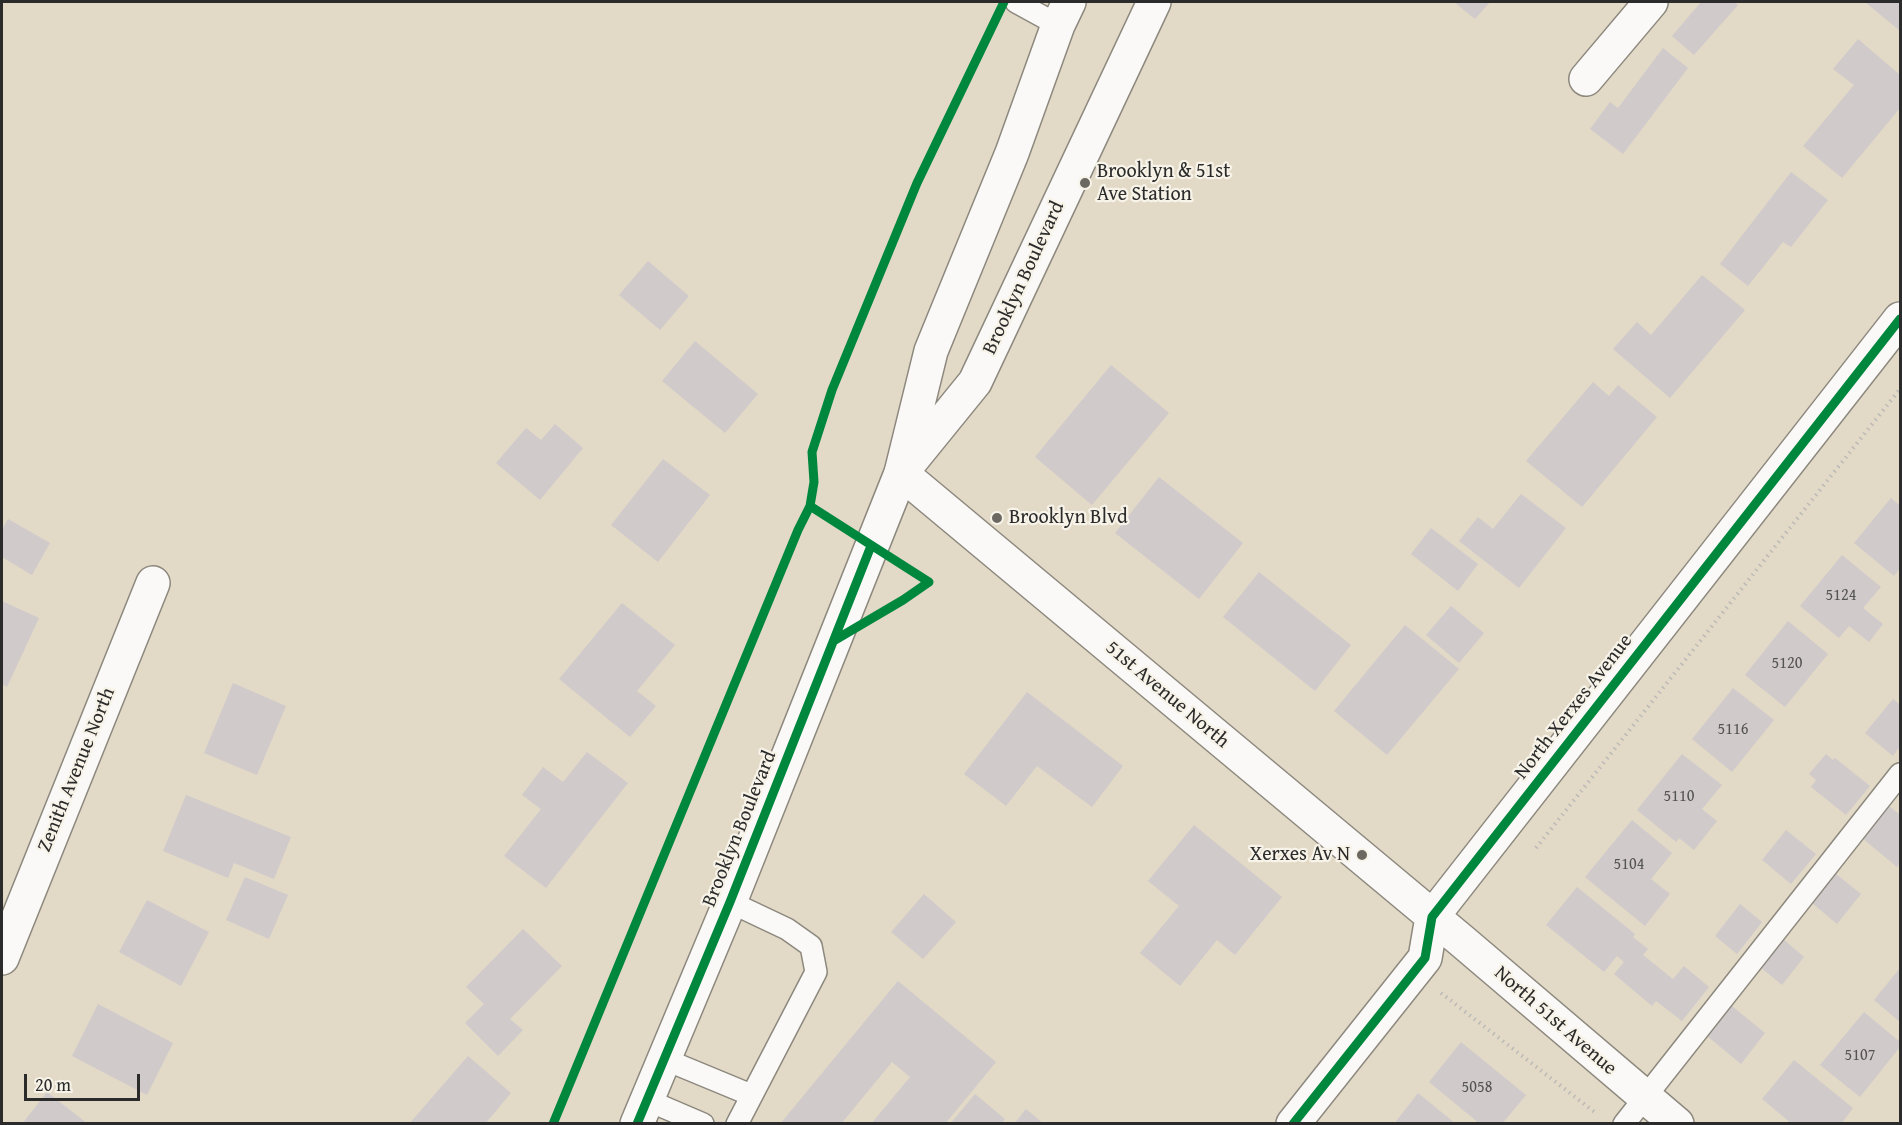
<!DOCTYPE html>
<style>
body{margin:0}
#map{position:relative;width:1902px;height:1125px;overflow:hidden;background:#e2d9c7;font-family:"Gentium Book Plus",serif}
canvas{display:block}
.frame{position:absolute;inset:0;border:3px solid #2b2b2b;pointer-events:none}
.scale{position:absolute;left:24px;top:1074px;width:116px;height:27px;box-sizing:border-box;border:3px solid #2b2b2b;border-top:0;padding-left:8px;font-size:18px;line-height:21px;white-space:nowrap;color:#2b2b2b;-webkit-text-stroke:4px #f7f3e8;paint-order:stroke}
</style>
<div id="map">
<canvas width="1902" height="1125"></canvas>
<div class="frame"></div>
<div class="scale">20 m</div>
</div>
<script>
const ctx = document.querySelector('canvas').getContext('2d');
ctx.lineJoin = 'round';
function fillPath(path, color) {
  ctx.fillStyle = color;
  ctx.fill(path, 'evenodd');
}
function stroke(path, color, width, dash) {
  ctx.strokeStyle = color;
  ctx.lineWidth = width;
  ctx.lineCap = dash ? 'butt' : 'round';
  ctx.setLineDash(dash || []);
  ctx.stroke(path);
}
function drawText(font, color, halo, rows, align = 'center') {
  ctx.font = font + ' "Gentium Book Plus",serif';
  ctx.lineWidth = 4.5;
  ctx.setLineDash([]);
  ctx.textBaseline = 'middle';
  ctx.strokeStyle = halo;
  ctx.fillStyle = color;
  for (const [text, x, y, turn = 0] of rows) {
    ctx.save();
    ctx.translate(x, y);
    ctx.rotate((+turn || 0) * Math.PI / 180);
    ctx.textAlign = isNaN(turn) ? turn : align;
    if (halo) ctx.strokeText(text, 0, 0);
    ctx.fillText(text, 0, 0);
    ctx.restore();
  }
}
const building = new Path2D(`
 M 1454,2 L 1490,2 L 1475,19 Z
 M 1701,2 L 1734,2 L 1738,5 L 1694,55 L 1672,36 Z
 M 1865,2 L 1900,2 L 1900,31 Z
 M 1858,39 L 1900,75 L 1900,108 L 1842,178 L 1803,146 L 1854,85 L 1833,69 Z
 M 1663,48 L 1688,68 L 1623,154 L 1590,129 L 1610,102 L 1618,108 Z
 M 1791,172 L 1828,200 L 1791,247 L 1783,242 L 1748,286 L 1720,264 Z
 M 648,261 L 689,296 L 660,330 L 619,295 Z
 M 1702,275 L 1745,310 L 1670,398 L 1613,349 L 1637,322 L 1651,335 Z
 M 695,341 L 758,394 L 725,433 L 662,381 Z
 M 1111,365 L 1169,413 L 1092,505 L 1035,457 Z
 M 1593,382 L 1609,396 L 1618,385 L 1657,417 L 1582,507 L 1526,461 Z
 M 555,424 L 583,448 L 540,500 L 496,463 L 526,428 L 541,440 Z
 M 663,459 L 710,495 L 658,562 L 611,525 Z
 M 1159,477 L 1243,543 L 1199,599 L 1115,533 Z
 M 1521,494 L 1566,528 L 1519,588 L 1459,541 L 1478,517 L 1493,529 Z
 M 1891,498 L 1900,506 L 1900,568 L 1894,576 L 1854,543 Z
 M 8,519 L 50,543 L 32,575 L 2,557 L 2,530 Z
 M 1431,528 L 1478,564 L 1458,591 L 1411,554 Z
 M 1842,555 L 1881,587 L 1863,608 L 1883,624 L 1869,642 L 1849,626 L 1839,638 L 1800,606 Z
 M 1259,572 L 1351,645 L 1315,691 L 1223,617 Z
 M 2,601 L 39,618 L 7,687 L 2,684 Z
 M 622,603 L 675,645 L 637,691 L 656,706 L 630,737 L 559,679 Z
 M 1451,606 L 1484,633 L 1459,663 L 1426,635 Z
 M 1788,621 L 1828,654 L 1785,707 L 1745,675 Z
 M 1405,625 L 1459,669 L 1387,755 L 1334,711 Z
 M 233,683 L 286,706 L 257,775 L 204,753 Z
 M 1733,688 L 1774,720 L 1732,772 L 1692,739 Z
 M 1027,692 L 1123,766 L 1092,807 L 1037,766 L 1006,806 L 964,774 Z
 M 1893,699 L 1900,705 L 1900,746 L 1893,756 L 1865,733 Z
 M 587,752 L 628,783 L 546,888 L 504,856 L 541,809 L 522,795 L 543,767 L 563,782 Z
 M 1682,754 L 1722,785 L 1702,809 L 1717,821 L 1694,850 L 1679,838 L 1676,842 L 1637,810 Z
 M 1826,754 L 1833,760 L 1835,758 L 1870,786 L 1846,815 L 1811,787 L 1816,780 L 1809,774 Z
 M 186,795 L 291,837 L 274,879 L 234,863 L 228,878 L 163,851 Z
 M 1888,805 L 1900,815 L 1900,862 L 1897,867 L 1862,838 Z
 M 1632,820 L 1672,853 L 1651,879 L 1670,894 L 1645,926 L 1585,877 Z
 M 1194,825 L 1282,897 L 1235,955 L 1217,940 L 1180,986 L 1140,953 L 1179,906 L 1148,881 Z
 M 1786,830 L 1816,854 L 1791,884 L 1762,860 Z
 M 1836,874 L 1861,894 L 1837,924 L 1812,903 Z
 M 245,877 L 288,895 L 269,939 L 226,920 Z
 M 1577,887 L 1635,934 L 1633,937 L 1648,949 L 1643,955 L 1673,979 L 1684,966 L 1709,987 L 1682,1021 L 1656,1001 L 1652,1006 L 1614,974 L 1624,962 L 1617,956 L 1604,972 L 1546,925 Z
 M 924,894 L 956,922 L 923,959 L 891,932 Z
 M 147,900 L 209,932 L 181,986 L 119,952 Z
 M 1740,904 L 1762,922 L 1737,954 L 1715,936 Z
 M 523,929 L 562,966 L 510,1019 L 523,1030 L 498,1056 L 465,1023 L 484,1004 L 466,987 Z
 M 1783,939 L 1804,957 L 1782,985 L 1760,967 Z
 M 1900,968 L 1900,1022 L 1874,1000 Z
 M 898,981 L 996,1062 L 945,1124 L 871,1124 L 910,1077 L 892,1062 L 841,1124 L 780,1124 Z
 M 98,1004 L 173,1043 L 147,1095 L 72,1056 Z
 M 1732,1006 L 1765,1033 L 1741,1064 L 1707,1036 Z
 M 1864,1012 L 1900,1042 L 1900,1047 L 1860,1097 L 1820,1065 Z
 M 1461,1042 L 1526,1095 L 1502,1124 L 1480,1124 L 1429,1082 Z
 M 468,1056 L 511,1093 L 485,1124 L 409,1124 Z
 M 1794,1060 L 1853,1108 L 1841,1124 L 1792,1124 L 1762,1099 Z
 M 47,1092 L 88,1124 L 22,1124 Z
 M 1418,1093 L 1456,1124 L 1394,1124 Z
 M 975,1094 L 1005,1119 L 1001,1124 L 950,1124 Z
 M 1026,1109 L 1044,1124 L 1014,1124 Z`);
const path = new Path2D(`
 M 1536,848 L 1900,389
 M 1441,993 L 1597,1114`);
const lane = new Path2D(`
 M 1016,2 L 1058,25
 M 730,902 L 787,929 L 811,946 L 816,972 L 737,1124
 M 664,1059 L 751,1095
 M 647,1100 L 703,1124
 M 1624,1124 L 1900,774`);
const street = new Path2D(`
 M 1586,79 L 1651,2
 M 901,473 L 1462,941 L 1677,1124
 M 2,958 L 153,583
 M 1293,1124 L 1425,958 L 1432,917 L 1900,319`);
const secondary = new Path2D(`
 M 906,467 L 975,382 L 1154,2
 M 637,1124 L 730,902 L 901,473 L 931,351 L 1012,153 L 1058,25 L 1069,2`);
const cycleway = new Path2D(`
 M 810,506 L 929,582 L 903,600 L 835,640
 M 553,1124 L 798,530 L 810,506 L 814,482 L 812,452 L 832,390 L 917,183 L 1004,2
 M 637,1124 L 730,902 L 871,546
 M 1293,1124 L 1425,958 L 1432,917 L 1900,319`);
const markers = [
 [1085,183,6,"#6b6862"],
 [997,518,6,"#6b6862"],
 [1362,855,6,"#6b6862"]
];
const numberNames = [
 ["5124",1841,596],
 ["5120",1787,664],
 ["5116",1733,730],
 ["5110",1679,797],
 ["5104",1629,865],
 ["5107",1860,1056],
 ["5058",1477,1088]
];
const poiNames = [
 ["Brooklyn & 51st",1097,172],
 ["Ave Station",1097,195],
 ["Brooklyn Blvd",1009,518],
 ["Xerxes Av N",1350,855,"right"]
];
const streetNames = [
 ["Brooklyn Boulevard",1024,278,-65],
 ["51st Avenue North",1167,695,40],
 ["North Xerxes Avenue",1574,707,-52],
 ["Zenith Avenue North",77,770,-68],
 ["Brooklyn Boulevard",740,829,-68],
 ["North 51st Avenue",1555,1021,41]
];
fillPath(building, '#d0cacb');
stroke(lane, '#8c887e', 24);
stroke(street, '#8c887e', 36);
stroke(secondary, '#8c887e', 36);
stroke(path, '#bcbab7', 4, [1.5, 4.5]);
stroke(lane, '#fbf9f7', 21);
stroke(street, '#fbf9f7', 33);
stroke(secondary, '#fbf9f7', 33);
stroke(cycleway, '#00873e', 9);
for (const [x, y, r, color] of markers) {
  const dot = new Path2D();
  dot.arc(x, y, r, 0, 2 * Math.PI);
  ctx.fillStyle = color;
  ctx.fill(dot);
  stroke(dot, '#f7f3e8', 2);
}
drawText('16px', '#545353', null, numberNames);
drawText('20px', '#2b2b2b', '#f7f3e8', poiNames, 'left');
drawText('20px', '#2b2b2b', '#f7f3e8', streetNames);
</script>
